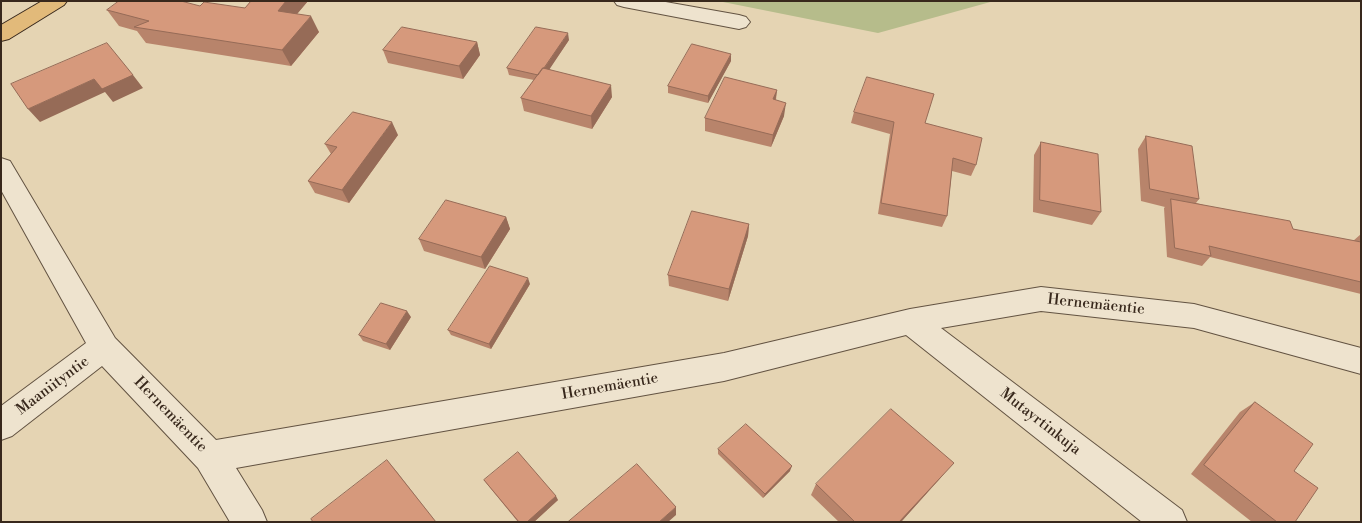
<!DOCTYPE html>
<meta charset="utf-8">
<style>
body{margin:0}
#map{position:relative;width:1362px;height:523px;overflow:hidden;background:#e5d4b3;font-family:"Libre Bodoni",serif}
canvas{display:block}
.frame{position:absolute;inset:0;border:2px solid #38281c;pointer-events:none}
</style>
<div id="map">
<canvas width="1362" height="523"></canvas>
<div class="frame"></div>
</div>
<script>
const ctx = document.querySelector('canvas').getContext('2d');
ctx.lineJoin = 'round';
function fillPath(path, color) {
  ctx.fillStyle = color;
  ctx.fill(path, 'evenodd');
}
function stroke(path, color, width, dash) {
  ctx.strokeStyle = color;
  ctx.lineWidth = width;
  ctx.lineCap = dash ? 'butt' : 'round';
  ctx.setLineDash(dash || []);
  ctx.stroke(path);
}
function drawText(font, color, halo, rows, align = 'center') {
  ctx.font = font + ' "Libre Bodoni",serif';
  ctx.lineWidth = 4;
  ctx.setLineDash([]);
  ctx.textBaseline = 'middle';
  ctx.strokeStyle = halo;
  ctx.fillStyle = color;
  for (const [text, x, y, turn = 0] of rows) {
    ctx.save();
    ctx.translate(x, y);
    ctx.rotate((+turn || 0) * Math.PI / 180);
    ctx.textAlign = isNaN(turn) ? turn : align;
    if (halo) ctx.strokeText(text, 0, 0);
    ctx.fillText(text, 0, 0);
    ctx.restore();
  }
}
const green = new Path2D(`
 M 718,1 L 994,1 L 878,33 Z`);
const minor = new Path2D(`
 M 614,1 L 660,1 L 739,15 L 746,17 L 750,22 L 746,27 L 739,29 L 624,7 L 617,5 Z
 M 1,158 L 10,161 L 115,338 L 216,440 L 724,353 L 910,309 L 1041,287 L 1194,304 L 1361,348 L 1361,374 L 1194,328 L 1041,311 L 941,328 L 1182,510 L 1187,522 L 1142,522 L 906,335 L 724,381 L 236,468 L 262,510 L 267,522 L 230,522 L 198,468 L 102,366 L 12,436 L 1,440 L 1,406 L 86,343 L 1,190 Z`);
const major = new Path2D(`
 M 42,1 L 67,1 L 64,5 L 9,39 L 1,41 L 1,25 Z`);
const wall = new Path2D(`
 M 251,1 L 308,1 L 297,14 L 319,32 L 291,66 L 146,43 L 137,31 L 119,26 L 107,10 L 200,6 L 245,8 Z
 M 569,40 L 549,69 L 612,97 L 592,129 L 524,111 L 521,98 L 534,80 L 509,75 L 507,68 Z
 M 477,42 L 480,55 L 463,79 L 388,63 L 383,50 Z
 M 731,61 L 708,103 L 668,93 L 668,86 Z
 M 777,90 L 776,100 L 784,116 L 771,147 L 705,131 L 705,118 Z
 M 854,112 L 925,123 L 976,165 L 971,176 L 952,171 L 947,216 L 942,227 L 878,214 L 890,134 L 851,123 Z
 M 398,135 L 349,203 L 315,193 L 308,181 L 331,154 L 325,144 Z
 M 1146,136 L 1199,199 L 1196,203 L 1293,229 L 1353,241 L 1361,234 L 1361,294 L 1210,257 L 1202,266 L 1167,257 L 1164,208 L 1165,207 L 1141,201 L 1138,149 Z
 M 1041,142 L 1101,212 L 1092,225 L 1033,212 L 1034,155 Z
 M 506,217 L 510,229 L 485,269 L 424,251 L 419,239 Z
 M 749,224 L 748,236 L 728,301 L 669,286 L 668,275 Z
 M 530,284 L 491,349 L 451,335 L 448,330 Z
 M 411,317 L 390,350 L 363,341 L 359,335 Z
 M 1255,402 L 1294,471 L 1295,522 L 1252,522 L 1191,474 L 1240,412 Z
 M 718,449 L 790,471 L 763,498 L 718,454 Z
 M 944,474 L 901,522 L 839,522 L 811,495 L 816,484 Z
 M 484,480 L 558,500 L 534,522 L 518,522 L 487,484 Z`);
const shadedWall = new Path2D(`
 M 286,1 L 308,1 L 286,27 L 278,11 Z
 M 311,16 L 319,32 L 291,66 L 282,50 Z
 M 568,33 L 569,40 L 541,82 L 540,75 Z
 M 477,42 L 480,55 L 463,79 L 459,66 Z
 M 731,54 L 731,61 L 708,103 L 708,96 Z
 M 133,75 L 143,88 L 113,102 L 105,92 L 40,122 L 28,109 L 94,79 Z
 M 611,85 L 612,97 L 592,129 L 591,116 Z
 M 777,90 L 775,103 L 773,99 Z
 M 786,103 L 784,116 L 771,147 L 773,135 Z
 M 392,122 L 398,135 L 349,203 L 342,190 Z
 M 506,217 L 510,229 L 485,269 L 481,257 Z
 M 749,224 L 748,236 L 728,301 L 729,289 Z
 M 528,278 L 530,284 L 491,349 L 489,344 Z
 M 407,311 L 411,317 L 390,350 L 386,344 Z
 M 387,460 L 397,472 L 436,522 Z
 M 954,463 L 944,474 L 901,522 L 899,522 Z
 M 792,466 L 790,471 L 763,498 L 765,494 Z
 M 556,496 L 558,500 L 534,522 L 527,522 Z
 M 676,507 L 676,515 L 668,522 L 659,522 Z`);
const building = new Path2D(`
 M 119,1 L 181,1 L 200,6 L 204,2 L 245,8 L 251,1 L 286,1 L 278,11 L 311,16 L 282,50 L 134,27 L 149,21 L 107,10 Z
 M 402,27 L 477,42 L 459,66 L 383,50 Z
 M 536,27 L 568,33 L 544,68 L 543,68 L 538,75 L 507,68 Z
 M 107,43 L 133,75 L 102,89 L 94,79 L 28,109 L 11,84 Z
 M 692,44 L 731,54 L 708,96 L 668,86 Z
 M 543,68 L 611,85 L 591,116 L 521,98 Z
 M 725,77 L 777,90 L 773,99 L 786,103 L 773,135 L 705,118 Z
 M 867,77 L 934,94 L 925,123 L 982,138 L 976,165 L 953,158 L 947,216 L 881,203 L 894,122 L 854,112 Z
 M 353,112 L 392,122 L 342,190 L 308,181 L 337,147 L 325,144 Z
 M 1146,136 L 1192,146 L 1199,199 L 1150,189 Z
 M 1041,142 L 1098,154 L 1101,212 L 1040,200 Z
 M 1171,199 L 1290,221 L 1293,229 L 1361,242 L 1361,282 L 1209,246 L 1211,256 L 1175,248 Z
 M 446,200 L 506,217 L 481,257 L 419,239 Z
 M 692,211 L 749,224 L 729,289 L 668,275 Z
 M 490,266 L 528,278 L 489,344 L 448,330 Z
 M 381,303 L 407,311 L 386,344 L 359,335 Z
 M 1255,402 L 1313,444 L 1294,471 L 1318,488 L 1295,522 L 1277,522 L 1204,465 Z
 M 891,409 L 954,463 L 899,522 L 855,522 L 816,484 Z
 M 746,424 L 792,466 L 765,494 L 718,449 Z
 M 518,452 L 556,496 L 527,522 L 519,522 L 484,480 Z
 M 387,460 L 436,522 L 313,522 L 311,519 Z
 M 637,464 L 676,507 L 659,522 L 568,522 Z`);
const streetNames = [
 ["Hernemäentie",1096,305,6],
 ["Maaniityntie",53,386,-37],
 ["Hernemäentie",610,387,-10],
 ["Hernemäentie",170,415,46],
 ["Mutayrtinkuja",1040,422,38]
];
fillPath(green, '#b6bc8b');
stroke(minor, '#635342', 2);
stroke(major, '#38281c', 2);
fillPath(minor, '#eee3ce');
fillPath(major, '#e2ba7a');
fillPath(wall, '#b8846b');
fillPath(shadedWall, '#966b57');
fillPath(building, '#d6997c');
stroke(building, '#966b57', 1);
drawText('15px', '#38281c', '#eee3ce', streetNames);
</script>
